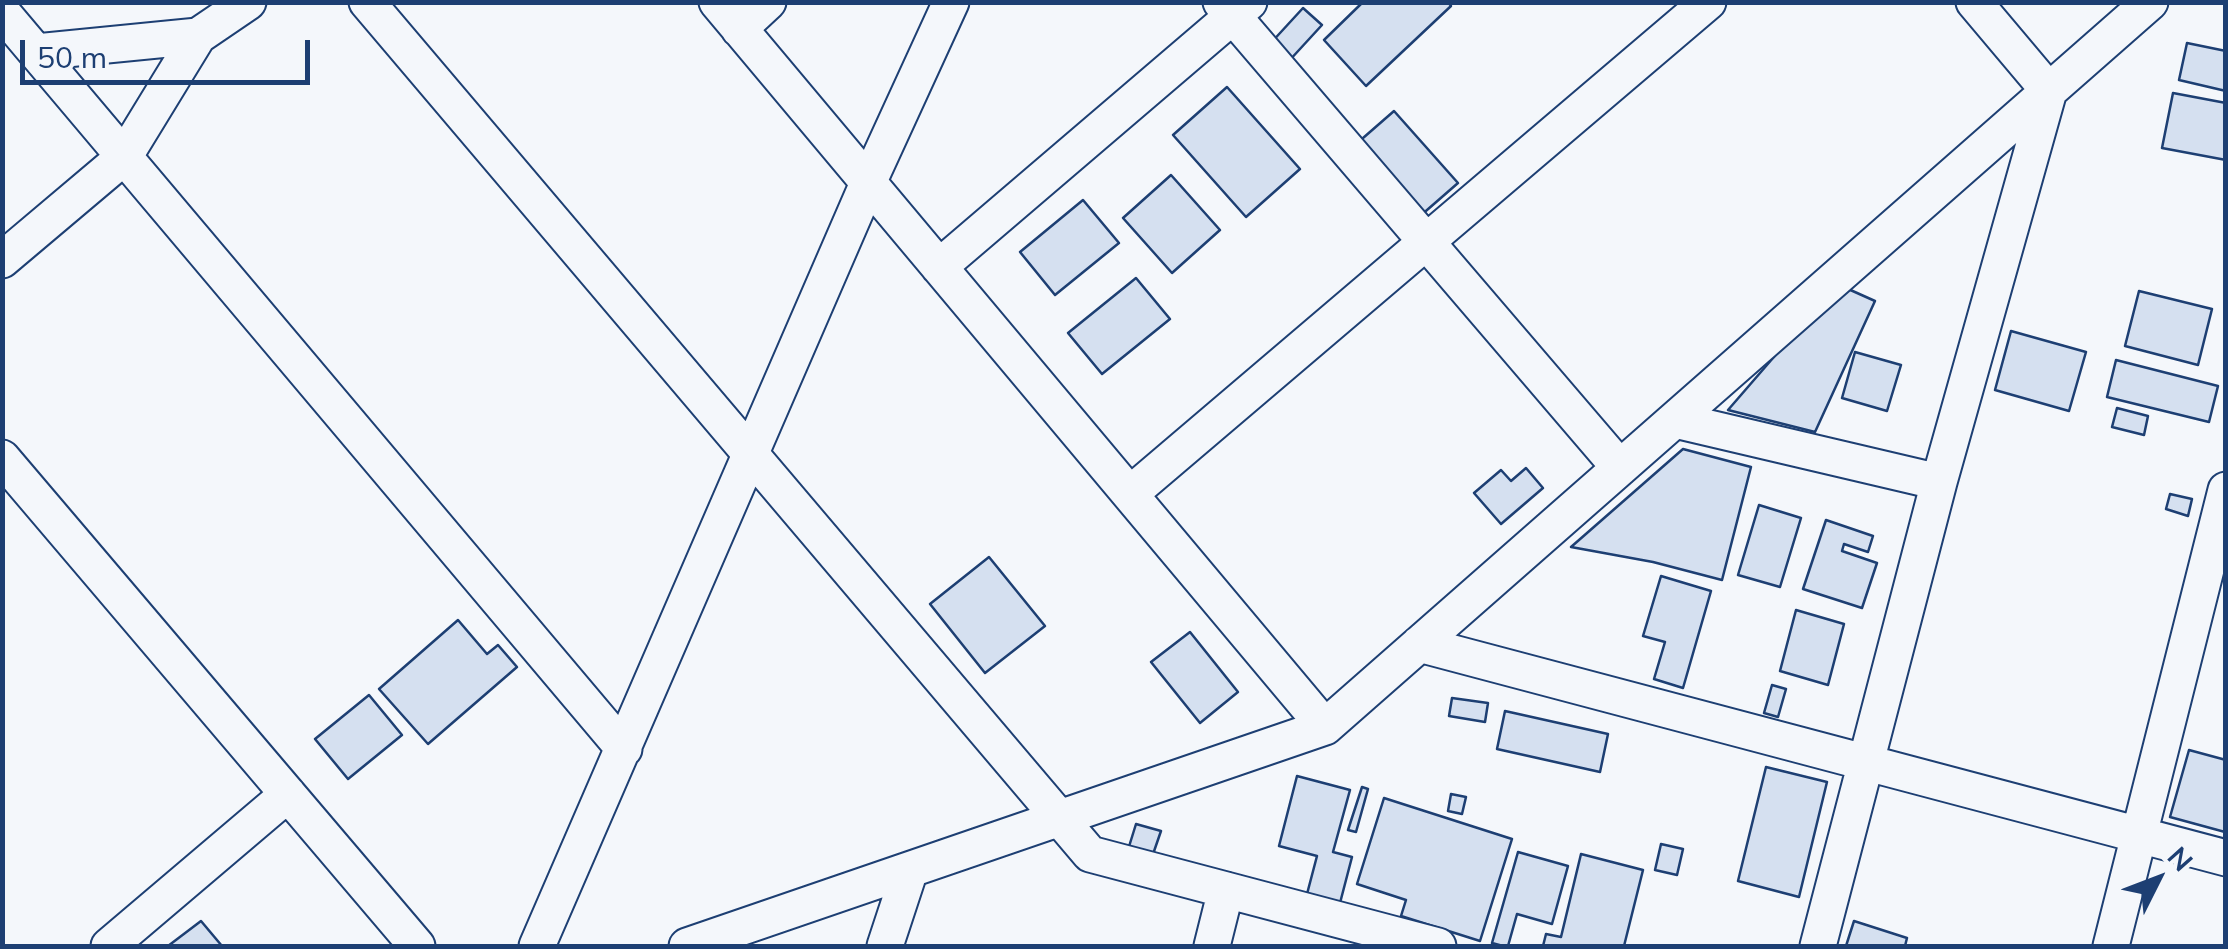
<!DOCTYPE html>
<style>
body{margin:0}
#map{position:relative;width:2228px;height:949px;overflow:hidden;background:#f4f7fb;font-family:Mulish,sans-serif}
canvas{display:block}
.frame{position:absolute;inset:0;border:5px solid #1d3f73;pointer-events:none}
.north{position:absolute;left:2108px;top:829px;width:100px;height:100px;-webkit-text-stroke:8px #f4f7fb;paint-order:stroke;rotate:48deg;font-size:28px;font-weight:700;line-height:40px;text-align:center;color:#1d3f73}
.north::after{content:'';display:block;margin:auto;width:35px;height:45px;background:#1d3f73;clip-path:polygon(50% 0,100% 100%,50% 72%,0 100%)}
.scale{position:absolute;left:20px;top:40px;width:290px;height:45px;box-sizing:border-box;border:5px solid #1d3f73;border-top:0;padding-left:12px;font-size:30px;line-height:35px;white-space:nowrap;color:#1d3f73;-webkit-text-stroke:8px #f4f7fb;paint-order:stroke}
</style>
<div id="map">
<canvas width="2228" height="949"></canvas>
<div class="frame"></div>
<div class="north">N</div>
<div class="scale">50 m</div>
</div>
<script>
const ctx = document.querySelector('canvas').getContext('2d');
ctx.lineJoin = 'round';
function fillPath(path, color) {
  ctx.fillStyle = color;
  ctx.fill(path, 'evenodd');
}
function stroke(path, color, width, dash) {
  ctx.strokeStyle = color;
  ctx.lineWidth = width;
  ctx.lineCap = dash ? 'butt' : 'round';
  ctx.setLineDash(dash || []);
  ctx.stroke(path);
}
const building = new Path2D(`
 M 1363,2 L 1448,2 L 1451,6 L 1366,86 L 1324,40 Z
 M 1303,8 L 1322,25 L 1288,62 L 1269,45 Z
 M 2187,43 L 2226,51 L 2226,91 L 2179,80 Z
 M 1227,87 L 1300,169 L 1246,217 L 1173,135 Z
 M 2173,93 L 2226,103 L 2226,160 L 2162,148 Z
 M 1394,111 L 1458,183 L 1419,217 L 1355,145 Z
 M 1171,175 L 1220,230 L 1172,273 L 1123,218 Z
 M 1083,200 L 1119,243 L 1055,295 L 1020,252 Z
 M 1136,278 L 1170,319 L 1102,374 L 1068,333 Z
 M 1837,284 L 1875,301 L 1815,432 L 1728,410 Z
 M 2139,291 L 2212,309 L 2198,365 L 2125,346 Z
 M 2011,331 L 2086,352 L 2069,411 L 1995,390 Z
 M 1855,352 L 1901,365 L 1887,411 L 1842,398 Z
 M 2116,360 L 2218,386 L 2209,422 L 2107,397 Z
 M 2117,408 L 2148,416 L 2144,435 L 2112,427 Z
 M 1683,449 L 1751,467 L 1722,580 L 1653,562 L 1571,547 Z
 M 1526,468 L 1543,488 L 1501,524 L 1474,493 L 1501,470 L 1511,481 Z
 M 2170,494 L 2192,499 L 2188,516 L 2166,509 Z
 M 1759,505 L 1801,518 L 1780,587 L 1738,575 Z
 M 1826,520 L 1873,536 L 1868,552 L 1844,544 L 1842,551 L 1877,563 L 1862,608 L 1803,589 Z
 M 989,557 L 1045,626 L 985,673 L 930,604 Z
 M 1661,576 L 1711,591 L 1683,688 L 1654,679 L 1665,642 L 1643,636 Z
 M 1796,610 L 1844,624 L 1828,685 L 1780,671 Z
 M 458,620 L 487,654 L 498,645 L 517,667 L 428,744 L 379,689 Z
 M 1190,632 L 1238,692 L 1200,723 L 1151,662 Z
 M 1772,685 L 1786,689 L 1778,717 L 1764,713 Z
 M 369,695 L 402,735 L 348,779 L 315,739 Z
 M 1452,698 L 1488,703 L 1485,722 L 1449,716 Z
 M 1505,711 L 1608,734 L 1600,772 L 1497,749 Z
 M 2189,750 L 2226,760 L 2225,832 L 2170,817 Z
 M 1766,767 L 1827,782 L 1799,897 L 1738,881 Z
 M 1297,776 L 1350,790 L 1333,852 L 1352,857 L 1340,903 L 1307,894 L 1317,856 L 1279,846 Z
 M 1362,787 L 1368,789 L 1356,832 L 1348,830 Z
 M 1451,794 L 1466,797 L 1462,814 L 1448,811 Z
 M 1384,798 L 1512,839 L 1480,941 L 1401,916 L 1406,900 L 1357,884 Z
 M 1136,824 L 1161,831 L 1151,860 L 1127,853 Z
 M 1661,844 L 1683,849 L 1677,875 L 1655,870 Z
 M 1518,852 L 1568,866 L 1552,924 L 1517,914 L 1508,946 L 1503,946 L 1492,943 Z
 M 1581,854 L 1643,870 L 1624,946 L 1543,946 L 1546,934 L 1561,937 Z
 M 201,921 L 222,946 L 168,946 Z
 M 1854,921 L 1907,938 L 1905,946 L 1846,946 Z`);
const street = new Path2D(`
 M 367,2 L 1090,854 L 1438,946
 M 717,2 L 1325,727
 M 1221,2 L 1620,468
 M 2,12 L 624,749
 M 739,29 L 768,2
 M 36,52 L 198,36
 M 2,260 L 124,157 L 198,36 L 248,2
 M 939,267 L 1249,2
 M 1675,420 L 1939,482
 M 2,458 L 417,946
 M 1130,494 L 1708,2
 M 1419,644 L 2226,858
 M 109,946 L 288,794
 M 537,946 L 868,183 L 951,2
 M 687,946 L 1325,727 L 2150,2
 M 885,946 L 910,870
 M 1212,946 L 1226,890
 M 1818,946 L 1939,482 L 2049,91 L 1974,2
 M 2111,946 L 2226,490`);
fillPath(building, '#d5e0f0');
stroke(building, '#1d3f73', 2.5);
stroke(street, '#1d3f73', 39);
stroke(street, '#f4f7fb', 35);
</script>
